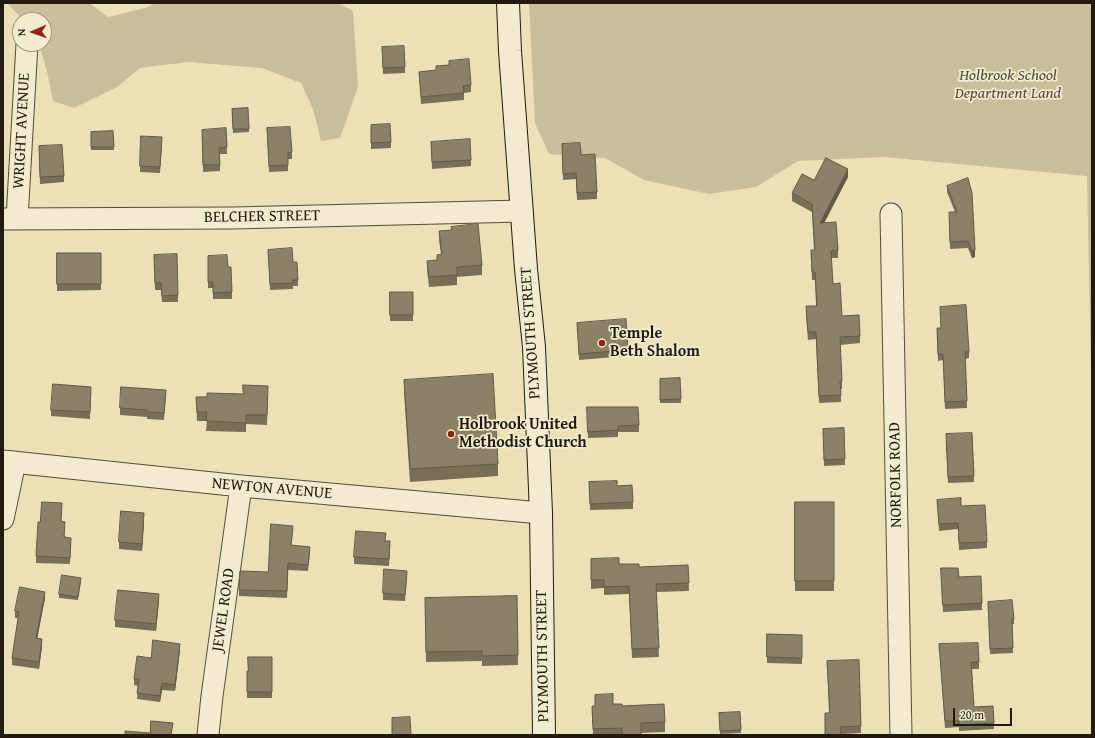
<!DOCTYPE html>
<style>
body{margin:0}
#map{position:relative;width:1095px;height:738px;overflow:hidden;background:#ebe0b6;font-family:"Gentium Book Plus",serif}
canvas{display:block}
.frame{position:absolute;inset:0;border:4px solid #211a0f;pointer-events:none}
.north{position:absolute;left:12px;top:12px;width:40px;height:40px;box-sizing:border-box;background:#f2ebd0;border:1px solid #9e9783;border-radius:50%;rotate:268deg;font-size:11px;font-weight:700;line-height:16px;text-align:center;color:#211a0f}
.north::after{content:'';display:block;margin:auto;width:14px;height:18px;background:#8f2418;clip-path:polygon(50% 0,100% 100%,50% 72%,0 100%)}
.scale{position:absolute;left:953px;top:708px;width:59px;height:18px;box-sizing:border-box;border:2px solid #211a0f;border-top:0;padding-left:5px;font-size:12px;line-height:14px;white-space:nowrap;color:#211a0f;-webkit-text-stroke:3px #f2ebd0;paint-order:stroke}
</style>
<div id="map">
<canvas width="1095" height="738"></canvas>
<div class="frame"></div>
<div class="north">N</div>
<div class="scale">20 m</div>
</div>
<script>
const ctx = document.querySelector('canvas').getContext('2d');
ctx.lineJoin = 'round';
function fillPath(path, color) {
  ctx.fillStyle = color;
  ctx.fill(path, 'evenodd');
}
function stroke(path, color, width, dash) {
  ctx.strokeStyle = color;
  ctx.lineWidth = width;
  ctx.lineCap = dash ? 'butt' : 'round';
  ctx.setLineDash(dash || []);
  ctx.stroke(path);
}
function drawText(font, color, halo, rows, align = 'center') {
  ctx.font = font + ' "Gentium Book Plus",serif';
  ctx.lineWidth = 3.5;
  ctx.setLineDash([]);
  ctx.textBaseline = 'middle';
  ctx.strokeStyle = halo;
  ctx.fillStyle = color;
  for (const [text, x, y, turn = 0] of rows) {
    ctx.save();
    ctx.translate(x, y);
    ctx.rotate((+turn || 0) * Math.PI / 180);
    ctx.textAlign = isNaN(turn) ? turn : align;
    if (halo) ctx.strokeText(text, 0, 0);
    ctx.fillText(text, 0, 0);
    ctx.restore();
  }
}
const green = new Path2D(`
 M 7,3 L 89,3 L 108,17 L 145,8 L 156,3 L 338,3 L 353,11 L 358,87 L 340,138 L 321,141 L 313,109 L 301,83 L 262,68 L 188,62 L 140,68 L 117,87 L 74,108 L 53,101 L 47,71 L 39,44 L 44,44 L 44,20 L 23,20 Z
 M 529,3 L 1092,3 L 1092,421 L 1087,176 L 884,157 L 798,161 L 756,187 L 709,194 L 644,180 L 605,158 L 549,154 L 535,123 Z`);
const minor = new Path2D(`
 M 891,214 L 901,735
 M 3,219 L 233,218 L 522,211
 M 17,219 L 27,44
 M 3,461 L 241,486 L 541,513
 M 3,519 L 15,462
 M 208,735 L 212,696 L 241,486`);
const secondary = new Path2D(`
 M 508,3 L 510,51 L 526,269 L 534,347 L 541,513 L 544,735`);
const wall = new Path2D(`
 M 441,3 L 458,3 L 458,4 L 441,4 Z
 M 382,47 L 405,67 L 405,73 L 383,74 Z
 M 436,66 L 471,85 L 471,92 L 464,93 L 464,100 L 421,104 L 419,72 L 436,70 Z
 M 248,108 L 249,132 L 233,133 L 232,109 Z
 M 371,125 L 391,142 L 391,148 L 371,149 Z
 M 226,128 L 227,154 L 220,154 L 220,171 L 203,172 L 202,136 Z
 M 267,128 L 292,152 L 292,159 L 288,159 L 288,171 L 269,172 Z
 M 113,131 L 114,150 L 91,150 L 91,132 Z
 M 141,136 L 162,144 L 160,173 L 140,172 Z
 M 431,142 L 471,160 L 471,166 L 432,169 Z
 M 562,144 L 581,155 L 597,192 L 597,199 L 577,200 L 576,179 L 563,180 Z
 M 39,152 L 64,176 L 64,182 L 40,184 Z
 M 848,177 L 824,223 L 838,250 L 838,258 L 831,258 L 833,284 L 842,316 L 860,336 L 860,343 L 840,345 L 842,381 L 842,389 L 841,389 L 841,402 L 819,403 L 816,339 L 808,340 L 806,314 L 806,306 L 816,306 L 815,280 L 812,280 L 811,258 L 811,250 L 814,250 L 812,212 L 792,201 L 792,193 L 814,180 Z
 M 947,186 L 975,257 L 972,258 L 968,248 L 950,249 L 949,219 L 955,212 L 947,192 Z
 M 451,227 L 482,265 L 482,275 L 457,277 L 457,285 L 429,287 L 427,270 L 427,261 L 437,260 L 441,254 L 439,240 L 439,231 L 451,230 Z
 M 268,250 L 293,262 L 298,280 L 298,286 L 293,286 L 293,289 L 270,290 Z
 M 57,253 L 101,253 L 101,290 L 57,291 Z
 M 154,255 L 178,295 L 178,302 L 162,302 L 161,290 L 155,290 Z
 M 208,256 L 228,267 L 232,292 L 232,299 L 213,299 L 213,288 L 208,288 Z
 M 390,292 L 413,292 L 413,321 L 390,321 Z
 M 940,307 L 969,352 L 969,358 L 965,359 L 967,408 L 945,409 L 943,360 L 938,361 L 937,334 L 937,328 L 941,328 Z
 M 577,323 L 628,350 L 628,356 L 579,360 Z
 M 680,378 L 681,403 L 660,403 L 660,379 Z
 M 404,380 L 498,464 L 498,476 L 410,482 L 404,392 Z
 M 91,393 L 90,419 L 51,416 L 51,410 Z
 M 268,395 L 267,425 L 246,424 L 246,432 L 206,431 L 207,421 L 197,421 L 196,397 Z
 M 166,396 L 164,420 L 147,419 L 147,417 L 120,415 L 120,408 Z
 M 587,407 L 639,425 L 639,432 L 618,432 L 618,437 L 588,438 Z
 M 844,428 L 845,465 L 824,466 L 823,429 Z
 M 972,433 L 974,482 L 948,483 L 946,441 Z
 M 589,482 L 617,486 L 633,502 L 633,509 L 590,510 Z
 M 937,500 L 961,506 L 987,542 L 987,548 L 959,550 L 958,529 L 939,531 Z
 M 795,502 L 834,502 L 834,591 L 795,591 Z
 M 62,510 L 61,521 L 65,537 L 71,544 L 70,564 L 36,563 L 36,556 L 40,522 Z
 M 144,520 L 142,551 L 119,549 L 119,542 Z
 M 293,533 L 291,545 L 310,553 L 308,571 L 288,570 L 287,598 L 239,596 L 239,590 L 268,572 Z
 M 386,541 L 390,548 L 389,566 L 354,564 L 354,557 Z
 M 619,564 L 639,567 L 688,565 L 689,591 L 656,592 L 659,657 L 632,658 L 629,594 L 604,595 L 604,588 L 591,589 L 591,567 Z
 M 941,568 L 959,577 L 982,603 L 982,610 L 943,612 Z
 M 407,577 L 405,601 L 383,600 L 383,593 Z
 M 81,581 L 78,600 L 59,598 L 59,594 Z
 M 517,596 L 518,665 L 482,666 L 482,661 L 426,662 L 425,598 Z
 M 45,598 L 37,638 L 42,646 L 39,669 L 12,665 L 12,658 L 18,618 L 15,618 L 15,611 Z
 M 159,600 L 156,631 L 115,627 L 115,620 Z
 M 988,602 L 1014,619 L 1014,624 L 1012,624 L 1013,653 L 990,654 Z
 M 767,634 L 802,635 L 802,664 L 767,663 Z
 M 939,644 L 979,662 L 979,669 L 972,669 L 974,707 L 994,723 L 994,729 L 959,731 L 959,727 L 945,728 Z
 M 180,650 L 175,691 L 162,690 L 160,702 L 137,699 L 138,686 L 134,685 L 134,679 L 151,658 Z
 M 272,657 L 272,698 L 247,698 L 247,671 L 248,671 Z
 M 859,660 L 861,733 L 841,734 L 829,713 L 827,661 Z
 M 595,695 L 613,704 L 622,706 L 665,722 L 665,732 L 641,733 L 641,735 L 593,735 L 592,706 L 595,706 Z
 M 740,712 L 741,733 L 720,734 L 719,713 Z`);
const shadedWall = new Path2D(`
 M 848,169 L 848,177 L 820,231 L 820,223 Z
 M 975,250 L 975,257 L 972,258 L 972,251 Z
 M 144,513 L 144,520 L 142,551 L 142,544 Z
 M 45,592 L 45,598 L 36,645 L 36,638 Z
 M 159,594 L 159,600 L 156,631 L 156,624 Z
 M 42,639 L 42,646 L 39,669 L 39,662 Z
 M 180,644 L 180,650 L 175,691 L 175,685 Z
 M 162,683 L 162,690 L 160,702 L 160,696 Z`);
const building = new Path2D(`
 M 404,46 L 405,67 L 383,68 L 382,47 Z
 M 469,59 L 471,85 L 463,86 L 464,93 L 421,97 L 419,72 L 436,70 L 436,66 L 449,65 L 449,61 Z
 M 248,108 L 249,129 L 233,129 L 232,109 Z
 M 390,124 L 391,142 L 371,143 L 371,125 Z
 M 290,127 L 292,152 L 288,153 L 288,165 L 269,166 L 267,128 Z
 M 226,128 L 227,147 L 219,148 L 220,165 L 203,165 L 202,130 Z
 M 113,131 L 114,147 L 91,147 L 91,132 Z
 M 141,136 L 162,137 L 160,167 L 140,166 Z
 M 470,139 L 471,160 L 432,162 L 431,142 Z
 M 580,143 L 581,155 L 595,154 L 597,192 L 577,193 L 576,173 L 563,174 L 562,144 Z
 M 62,145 L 64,176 L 40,177 L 39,146 Z
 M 826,158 L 848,169 L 820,223 L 836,222 L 838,250 L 831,251 L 833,284 L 840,283 L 842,316 L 859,315 L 860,336 L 840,337 L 842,381 L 840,381 L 841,395 L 819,396 L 816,332 L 808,332 L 806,306 L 817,306 L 815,272 L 812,272 L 811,250 L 815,250 L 812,204 L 792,193 L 802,174 L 814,180 Z
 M 968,178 L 972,193 L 975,250 L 972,251 L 968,241 L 950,242 L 949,212 L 957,212 L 947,186 Z
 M 478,224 L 482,265 L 457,267 L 457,275 L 429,277 L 427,261 L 437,260 L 437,255 L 442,254 L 439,231 L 452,230 L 451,227 Z
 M 292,248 L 293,262 L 297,262 L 298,280 L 293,280 L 293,283 L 270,284 L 268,250 Z
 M 57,253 L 101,253 L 101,284 L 57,284 Z
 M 177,254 L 178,295 L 162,296 L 161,283 L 155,283 L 154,255 Z
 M 227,255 L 228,267 L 231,267 L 232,292 L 213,293 L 213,282 L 208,282 L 208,256 Z
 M 390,292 L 413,292 L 413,315 L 390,315 Z
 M 966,305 L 969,352 L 965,352 L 967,401 L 945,402 L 943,354 L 938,354 L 937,328 L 941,328 L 940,307 Z
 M 626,319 L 628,350 L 579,354 L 577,323 Z
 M 493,374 L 498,464 L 410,469 L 404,380 Z
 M 680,378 L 681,399 L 660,400 L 660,379 Z
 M 53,384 L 91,387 L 90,412 L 51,410 Z
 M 243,385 L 268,386 L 267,415 L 246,415 L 246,423 L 206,421 L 207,412 L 197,412 L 196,397 L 207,397 L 207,393 L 243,394 Z
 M 121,387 L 166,390 L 164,413 L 147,412 L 147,410 L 120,408 Z
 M 587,407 L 638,407 L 639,425 L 618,426 L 618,430 L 588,432 Z
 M 844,428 L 845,459 L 824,460 L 823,429 Z
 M 972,433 L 974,476 L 948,477 L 946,434 Z
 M 617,481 L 617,486 L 632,485 L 633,502 L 590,504 L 589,482 Z
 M 961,498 L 961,506 L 985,505 L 987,542 L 959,543 L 958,523 L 939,524 L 937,500 Z
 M 42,502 L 62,503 L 61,521 L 65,522 L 64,537 L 71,538 L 70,558 L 36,556 L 38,522 L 40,522 Z
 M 795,502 L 834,502 L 834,581 L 795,581 Z
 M 121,511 L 144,513 L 142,544 L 119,542 Z
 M 271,524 L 293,526 L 291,545 L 310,547 L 308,565 L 288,563 L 287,591 L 239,590 L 240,571 L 268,572 Z
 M 356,531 L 386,533 L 385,541 L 390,541 L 389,559 L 354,557 Z
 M 619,558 L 619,564 L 639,564 L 639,567 L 688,565 L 689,583 L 656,584 L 659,648 L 632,649 L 629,586 L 604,587 L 604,580 L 591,580 L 591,559 Z
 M 941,568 L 958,568 L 959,577 L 981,576 L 982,603 L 943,605 Z
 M 384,569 L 407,571 L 405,595 L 383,593 Z
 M 62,575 L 81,578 L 78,597 L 59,594 Z
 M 20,587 L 45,592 L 36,638 L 42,639 L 39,662 L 12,658 L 19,612 L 15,611 Z
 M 118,590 L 159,594 L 156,624 L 115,620 Z
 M 517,596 L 518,655 L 482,656 L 482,651 L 426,652 L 425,598 Z
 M 1012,600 L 1014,619 L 1012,619 L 1013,648 L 990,649 L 988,602 Z
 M 767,634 L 802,635 L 802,658 L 767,657 Z
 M 153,640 L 180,644 L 175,685 L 162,683 L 160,696 L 137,693 L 139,679 L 134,679 L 137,656 L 151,658 Z
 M 978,643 L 979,662 L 971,662 L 974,707 L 993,706 L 994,723 L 959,725 L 959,721 L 945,721 L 939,644 Z
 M 248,657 L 272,657 L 272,692 L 247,692 L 247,671 L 248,671 Z
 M 859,660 L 861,726 L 840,727 L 841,735 L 825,735 L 825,713 L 830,713 L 827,661 Z
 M 613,694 L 613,704 L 622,704 L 622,706 L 664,704 L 665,722 L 641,723 L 641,735 L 622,735 L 622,728 L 593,729 L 592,706 L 595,706 L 595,695 Z
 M 740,712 L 741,730 L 720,731 L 719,713 Z
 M 410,717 L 411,735 L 392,735 L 392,718 Z
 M 151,721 L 173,723 L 171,735 L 125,735 L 125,731 L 150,733 Z`);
const markers = [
 [602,343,4,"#8f2418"],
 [451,434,4,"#8f2418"]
];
const parkNames = [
 ["Holbrook School",1008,76],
 ["Department Land",1008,94]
];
const streetNames = [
 ["WRIGHT AVENUE",22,131,-87],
 ["BELCHER STREET",262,217,-1],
 ["PLYMOUTH STREET",531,333,-94],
 ["NORFOLK ROAD",896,475,-91],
 ["NEWTON AVENUE",272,489,5],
 ["JEWEL ROAD",224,610,-82],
 ["PLYMOUTH STREET",543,656,-91]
];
const poiNames = [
 ["Temple",610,334],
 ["Beth Shalom",610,352],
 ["Holbrook United",459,425],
 ["Methodist Church",459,443]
];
fillPath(green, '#c9be9a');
stroke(minor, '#544c39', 23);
stroke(secondary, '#211a0f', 24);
stroke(minor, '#f2ebd0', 21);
stroke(secondary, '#f2ebd0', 22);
fillPath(wall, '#776f58');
fillPath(shadedWall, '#615a47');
fillPath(building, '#8a8166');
stroke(building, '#615a47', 1);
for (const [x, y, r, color] of markers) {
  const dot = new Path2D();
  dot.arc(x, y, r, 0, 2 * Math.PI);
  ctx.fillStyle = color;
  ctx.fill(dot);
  stroke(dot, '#f2ebd0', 1.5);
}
drawText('italic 16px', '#534b39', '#f2ebd0', parkNames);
drawText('16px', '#211a0f', '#f2ebd0', streetNames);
drawText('bold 16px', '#211a0f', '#f2ebd0', poiNames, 'left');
</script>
